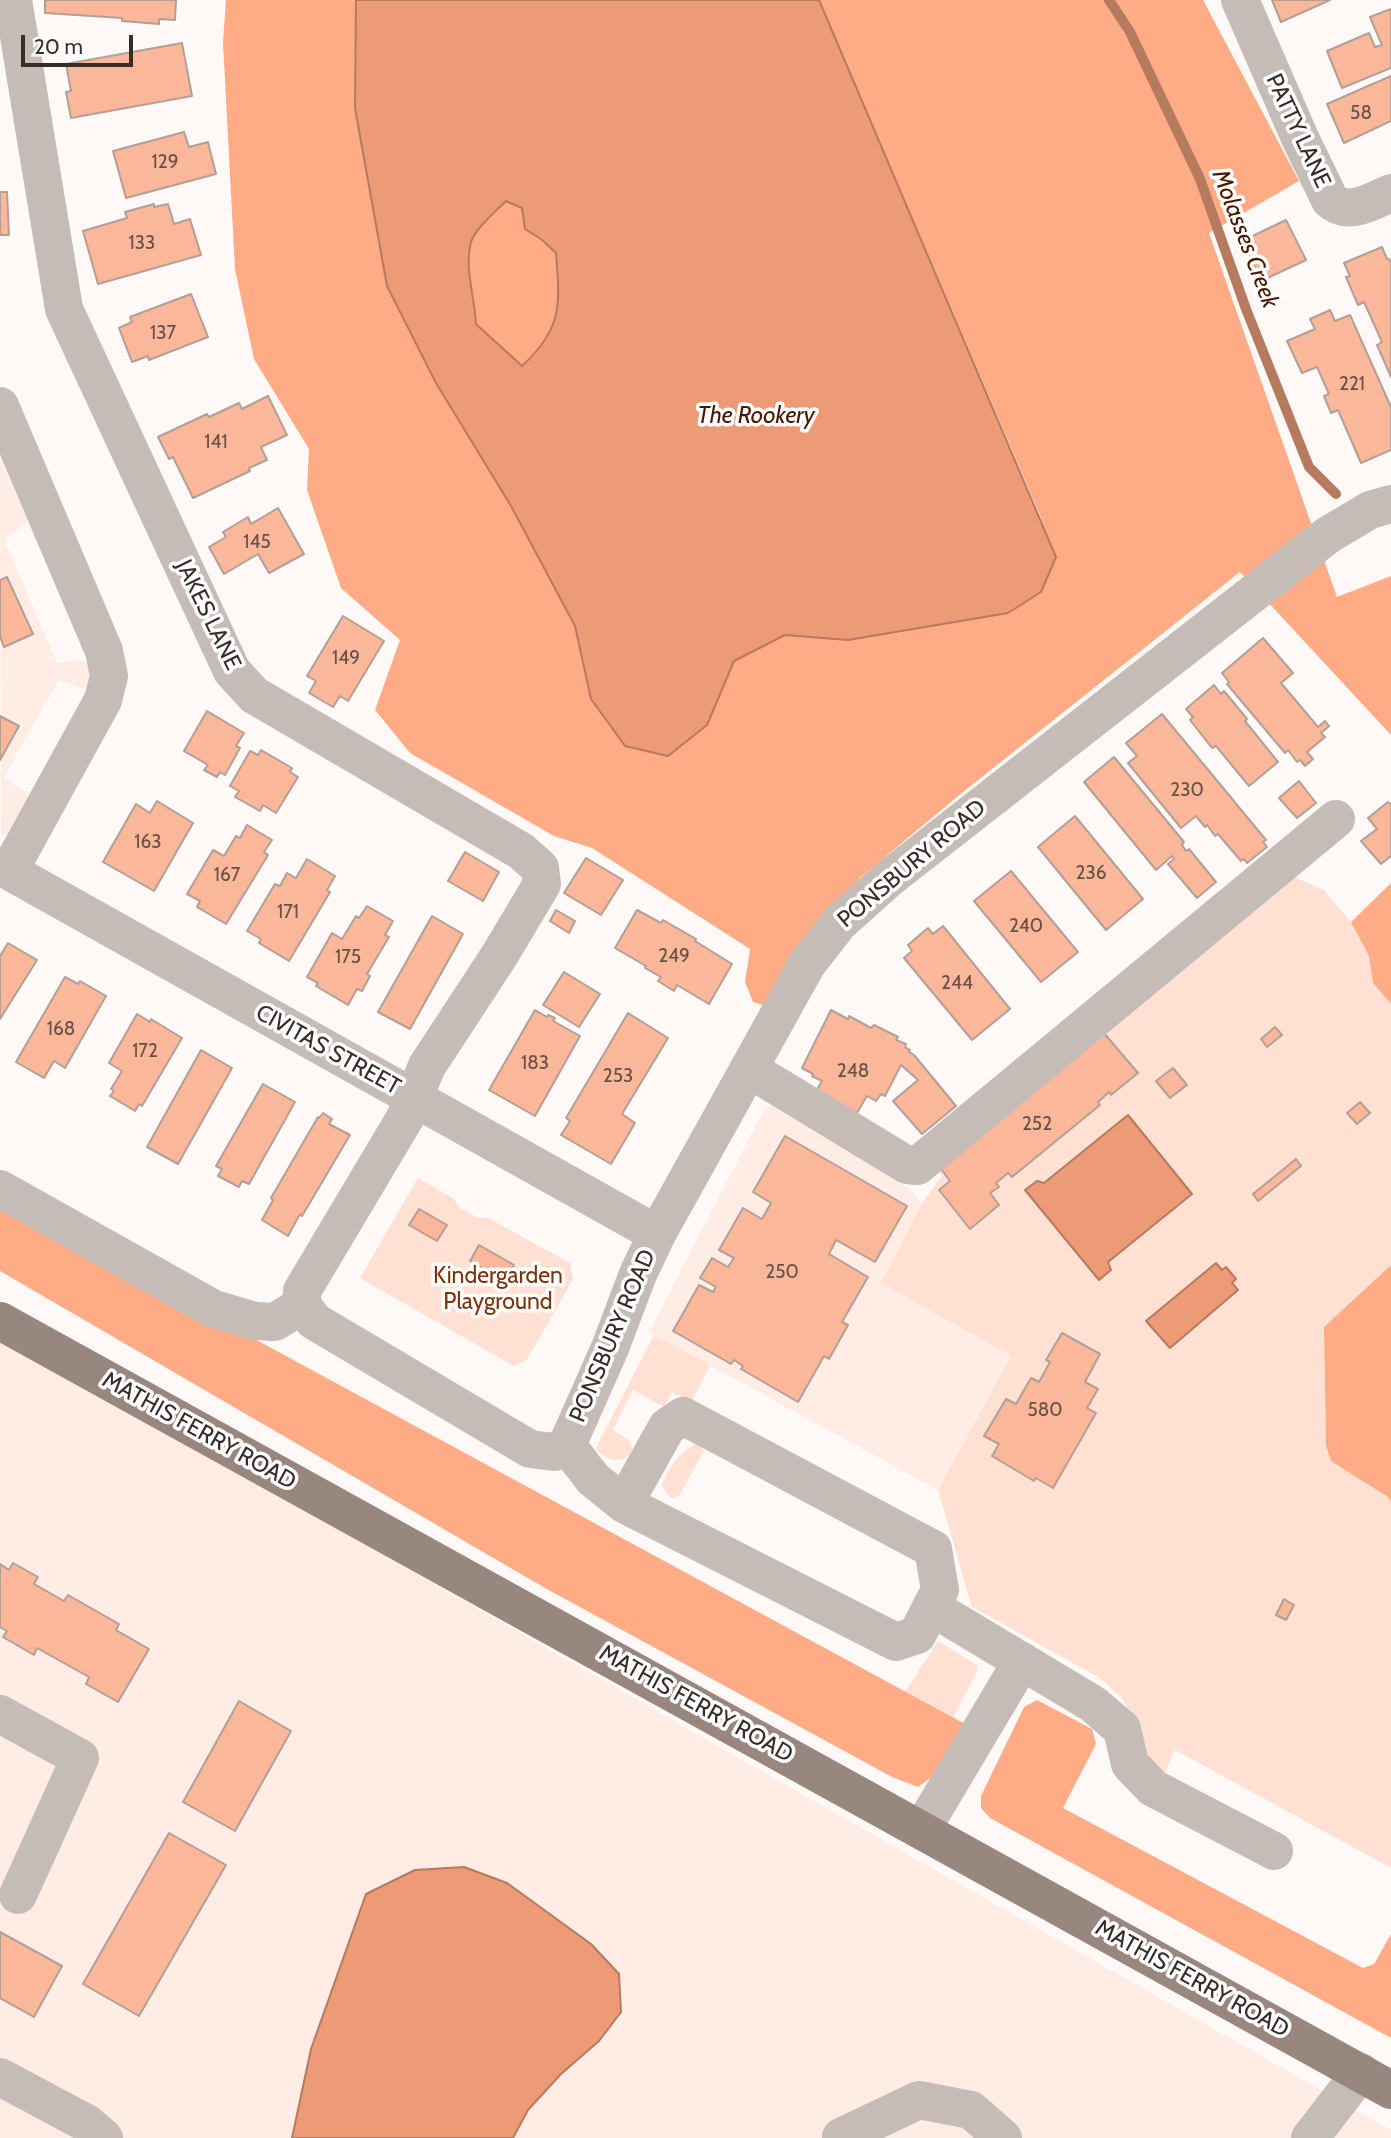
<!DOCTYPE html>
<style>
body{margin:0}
#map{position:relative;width:1391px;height:2138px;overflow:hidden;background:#fef9f7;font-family:Cabin,sans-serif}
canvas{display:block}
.scale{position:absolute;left:21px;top:35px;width:112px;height:32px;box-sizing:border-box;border:4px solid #362d2a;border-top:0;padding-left:9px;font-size:21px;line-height:24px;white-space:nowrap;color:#362d2a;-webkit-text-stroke:5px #fff;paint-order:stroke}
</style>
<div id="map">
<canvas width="1391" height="2138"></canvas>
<div class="scale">20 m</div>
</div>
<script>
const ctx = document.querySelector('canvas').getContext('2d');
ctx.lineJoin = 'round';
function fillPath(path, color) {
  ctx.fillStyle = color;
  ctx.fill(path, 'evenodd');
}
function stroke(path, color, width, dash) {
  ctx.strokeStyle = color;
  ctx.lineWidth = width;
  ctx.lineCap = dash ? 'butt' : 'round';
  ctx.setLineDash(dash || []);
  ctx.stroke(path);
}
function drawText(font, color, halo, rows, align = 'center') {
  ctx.font = font + ' Cabin,sans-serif';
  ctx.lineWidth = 7;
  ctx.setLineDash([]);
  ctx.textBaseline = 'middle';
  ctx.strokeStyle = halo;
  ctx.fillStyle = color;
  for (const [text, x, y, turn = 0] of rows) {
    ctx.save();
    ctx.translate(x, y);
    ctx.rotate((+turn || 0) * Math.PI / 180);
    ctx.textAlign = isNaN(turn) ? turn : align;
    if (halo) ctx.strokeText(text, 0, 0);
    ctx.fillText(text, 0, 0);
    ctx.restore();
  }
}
const built = new Path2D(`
 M 0,459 L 27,519 L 25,524 L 4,539 L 57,663 L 79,660 L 89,664 L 90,684 L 84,689 L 59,680 L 32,726 L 4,778 L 25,792 L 29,799 L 9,835 L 1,835 Z
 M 776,1102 L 806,1113 L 914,1193 L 922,1203 L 881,1283 L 1011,1356 L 938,1490 L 649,1332 L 764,1110 Z
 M 0,1336 L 1391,2130 L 1391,2138 L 0,2138 Z`);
const green = new Path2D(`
 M 1283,872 L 1324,890 L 1351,922 L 1370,956 L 1373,983 L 1391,1004 L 1391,1265 L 1324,1327 L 1326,1446 L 1331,1460 L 1388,1497 L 1391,1502 L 1391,1868 L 1175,1750 L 1164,1775 L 1148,1756 L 1140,1736 L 1122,1698 L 1100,1678 L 972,1607 L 938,1490 L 1011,1356 L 881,1283 L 922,1203 L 942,1176 L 932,1163 Z
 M 418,1178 L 453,1198 L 460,1208 L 478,1218 L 488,1218 L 570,1263 L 573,1279 L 527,1360 L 514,1366 L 360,1278 Z
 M 654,1335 L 710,1365 L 693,1399 L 689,1401 L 672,1392 L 664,1407 L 633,1390 L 613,1430 C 618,1434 629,1438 631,1444 C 638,1459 610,1469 596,1448 Z
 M 698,1443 L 704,1451 L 679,1496 L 672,1498 L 667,1494 L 662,1485 C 671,1465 678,1452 698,1443 Z
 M 938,1641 L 977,1665 L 977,1671 L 953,1718 L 905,1692 Z`);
const forest = new Path2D(`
 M 226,0 L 356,0 L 355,108 L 511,506 L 575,626 L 591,699 L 707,725 L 734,661 L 785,635 L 848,640 L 1056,557 L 1039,513 L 819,0 L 1203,0 L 1299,181 L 1209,233 L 1337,597 L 1391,576 L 1391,735 L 1240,572 L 963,792 L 861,877 L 818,921 L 773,1008 L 753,1002 L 745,982 L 750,949 L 592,848 L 554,836 L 410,753 L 375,710 L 400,640 L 341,588 L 307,490 L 309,449 L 254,359 L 235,269 L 223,42 Z
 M 507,200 L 522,208 L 525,229 L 541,239 L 556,253 C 559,285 562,318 542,346 C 537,353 528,360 522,366 L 476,324 C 475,298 463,269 471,242 C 474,229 497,210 507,200 Z
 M 1391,883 L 1391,1004 L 1373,983 L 1369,956 L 1351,922 Z
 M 0,1201 L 965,1724 L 937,1773 L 918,1787 L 892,1777 L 545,1588 L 0,1271 Z
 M 1391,1265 L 1391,1502 L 1388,1497 L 1331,1461 L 1326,1446 L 1324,1327 Z
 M 1037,1700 L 1092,1729 L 1096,1744 L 1063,1808 L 1363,1968 L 1374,1964 L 1391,1934 L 1391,2038 L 990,1818 L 981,1808 L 981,1796 L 1024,1707 Z`);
const water = new Path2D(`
 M 356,0 L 819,0 L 1056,557 L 1041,592 L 1008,613 L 848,640 L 785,635 L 734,661 L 707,725 L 668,756 L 625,746 L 591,699 L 575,626 L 511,506 L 436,383 L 387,286 L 355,108 ZM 506,201 L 522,208 L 525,229 L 541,239 L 556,253 C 560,305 563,328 522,366 L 476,324 C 475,298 464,269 471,242 C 474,230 497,210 506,201 Z
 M 1128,1115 L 1192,1194 L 1108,1262 L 1111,1270 L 1099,1280 L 1025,1190 L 1037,1181 L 1044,1183 Z
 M 1216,1263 L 1222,1270 L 1226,1267 L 1236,1279 L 1232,1283 L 1238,1290 L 1170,1348 L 1146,1321 Z
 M 464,1867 L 507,1883 L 591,1944 L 619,1974 L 621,2012 L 599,2041 L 561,2074 L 528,2110 L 513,2138 L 292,2138 L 311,2049 L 366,1894 L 415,1870 Z`);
const stream = new Path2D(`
 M 1109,0 L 1130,32 L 1200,179 L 1246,309 L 1309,467 L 1336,494`);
const building = new Path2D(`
 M 45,0 L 176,0 L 175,20 L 159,19 L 159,24 L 122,21 L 122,18 L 45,13 Z
 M 1272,0 L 1330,0 L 1281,22 Z
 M 1391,9 L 1391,68 L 1342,88 L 1327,51 L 1369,33 L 1375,47 L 1382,45 L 1370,17 Z
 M 182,43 L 192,96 L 71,118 L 66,92 L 71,91 L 66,64 Z
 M 1391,76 L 1391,121 L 1344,143 L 1327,104 Z
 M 184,132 L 189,147 L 208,142 L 216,174 L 126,198 L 113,151 Z
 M 0,192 L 7,192 L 9,235 L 0,235 Z
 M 154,204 L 154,207 L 168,204 L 174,224 L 190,219 L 201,255 L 98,284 L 83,231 L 127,218 L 125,212 Z
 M 1286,220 L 1306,260 L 1261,281 L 1242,241 Z
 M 1382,247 L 1387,259 L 1389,259 L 1391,262 L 1391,377 L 1377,345 L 1382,342 L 1364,302 L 1358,305 L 1346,277 L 1350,276 L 1344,263 Z
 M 191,294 L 208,337 L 149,360 L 148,356 L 132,362 L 119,328 L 132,322 L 130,317 Z
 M 1330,310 L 1335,321 L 1350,315 L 1391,407 L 1391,450 L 1361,463 L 1338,410 L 1331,413 L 1324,396 L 1329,394 L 1317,367 L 1302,373 L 1287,341 L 1315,329 L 1310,319 Z
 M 268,396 L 287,435 L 261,447 L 267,460 L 249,468 L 250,471 L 193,498 L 173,457 L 169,459 L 158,437 L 207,414 L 209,417 L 239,403 L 242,409 Z
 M 278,508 L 304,554 L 269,573 L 258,554 L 224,574 L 209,547 L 226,537 L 223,532 L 248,517 L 251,524 Z
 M 7,577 L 33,634 L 4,647 L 0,636 L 0,580 Z
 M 343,616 L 384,641 L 348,701 L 340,696 L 333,707 L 309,693 L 316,681 L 307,676 Z
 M 1263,638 L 1293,673 L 1281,683 L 1318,727 L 1325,721 L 1329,726 L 1321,733 L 1325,737 L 1307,752 L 1313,759 L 1305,766 L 1300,760 L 1297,762 L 1288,750 L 1285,753 L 1227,684 L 1229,682 L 1222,673 Z
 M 1214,685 L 1221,694 L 1224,691 L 1247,719 L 1245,721 L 1278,762 L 1249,786 L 1216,746 L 1212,748 L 1190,720 L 1193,717 L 1186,709 Z
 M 207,711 L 244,733 L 236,746 L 240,748 L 225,775 L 220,772 L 217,777 L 204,770 L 208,765 L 184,751 Z
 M 1162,714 L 1266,840 L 1263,842 L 1267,847 L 1247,863 L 1244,859 L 1241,861 L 1218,834 L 1215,836 L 1207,825 L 1205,827 L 1196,816 L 1181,828 L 1128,763 L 1137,756 L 1126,743 Z
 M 0,716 L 19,726 L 0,760 Z
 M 261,750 L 292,768 L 290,772 L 298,777 L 276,813 L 263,805 L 260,811 L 235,797 L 239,791 L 230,786 L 250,751 L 258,755 Z
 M 1114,757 L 1184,842 L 1182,845 L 1186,851 L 1189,849 L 1216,882 L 1197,898 L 1168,864 L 1174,859 L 1172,856 L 1156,870 L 1084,782 Z
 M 1299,781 L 1316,803 L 1297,818 L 1279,798 Z
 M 157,801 L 193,823 L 154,891 L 103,862 L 136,804 L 150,813 Z
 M 1388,802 L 1391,805 L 1391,856 L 1381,864 L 1361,841 L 1377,829 L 1368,818 Z
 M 1075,816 L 1143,899 L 1106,930 L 1038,847 Z
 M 247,825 L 272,840 L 264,852 L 268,855 L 226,924 L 197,907 L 200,901 L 187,894 L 213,850 L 224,856 L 236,836 L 240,838 Z
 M 465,852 L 499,872 L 483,901 L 448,881 Z
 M 586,858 L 623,880 L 601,915 L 564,893 Z
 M 307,859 L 335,876 L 327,890 L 330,892 L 289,961 L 259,943 L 261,939 L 247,931 L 275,884 L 280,886 L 287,873 L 296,878 Z
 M 1011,871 L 1078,952 L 1041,982 L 974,901 Z
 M 367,906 L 393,921 L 385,935 L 389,937 L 367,974 L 370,976 L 362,991 L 357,989 L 348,1005 L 316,986 L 318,983 L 307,977 L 332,933 L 342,939 L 356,916 L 359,918 Z
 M 556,910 L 575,921 L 569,933 L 550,921 Z
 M 637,910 L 661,923 L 663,920 L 696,939 L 695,941 L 732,964 L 709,1004 L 677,985 L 674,991 L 658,981 L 661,977 L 645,968 L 646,966 L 615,948 Z
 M 432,916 L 463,934 L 410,1029 L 378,1012 Z
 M 943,926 L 1010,1009 L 972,1040 L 904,958 L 912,951 L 908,945 L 928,928 L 933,934 Z
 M 8,943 L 37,960 L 0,1019 L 0,956 Z
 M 564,972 L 600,994 L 579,1027 L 543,1005 Z
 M 65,977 L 78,984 L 80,981 L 106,996 L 65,1068 L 54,1061 L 44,1078 L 16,1062 Z
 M 535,1010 L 547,1017 L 548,1015 L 555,1018 L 553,1021 L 580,1036 L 535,1116 L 489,1090 Z
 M 831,1010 L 848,1019 L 849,1016 L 871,1028 L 874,1025 L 898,1037 L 896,1040 L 906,1044 L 905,1047 L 910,1050 L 909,1052 L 914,1055 L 956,1106 L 922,1134 L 893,1101 L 918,1080 L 901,1065 L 885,1096 L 881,1094 L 876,1101 L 867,1096 L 855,1116 L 814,1095 L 822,1081 L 812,1076 L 813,1074 L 802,1068 Z
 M 628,1013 L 668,1038 L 622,1114 L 635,1123 L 611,1164 L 561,1135 L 570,1121 L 566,1118 Z
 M 137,1014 L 150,1022 L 151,1019 L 182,1038 L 142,1106 L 139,1104 L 135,1111 L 110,1096 L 114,1091 L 111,1089 L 122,1071 L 109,1063 Z
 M 1275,1027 L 1282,1035 L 1267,1047 L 1261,1039 Z
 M 1103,1032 L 1138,1073 L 1111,1095 L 1109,1092 L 1098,1102 L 1100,1105 L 1012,1177 L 1008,1173 L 996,1183 L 999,1187 L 990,1193 L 999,1205 L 970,1229 L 939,1190 L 950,1181 L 938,1165 Z
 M 201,1050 L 232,1068 L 178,1164 L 147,1147 Z
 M 1173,1068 L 1187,1085 L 1170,1098 L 1156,1081 Z
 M 263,1084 L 295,1102 L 249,1184 L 242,1181 L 239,1187 L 218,1176 L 222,1169 L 216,1166 Z
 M 1360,1102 L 1370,1113 L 1357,1124 L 1347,1113 Z
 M 323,1113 L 332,1119 L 329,1124 L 350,1135 L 302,1216 L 300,1214 L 288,1236 L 262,1220 L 273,1200 L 271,1198 L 318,1117 L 319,1118 Z
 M 785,1136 L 907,1206 L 875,1262 L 836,1240 L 829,1254 L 868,1277 L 842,1322 L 848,1325 L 829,1359 L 824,1356 L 798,1402 L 741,1369 L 743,1366 L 734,1360 L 731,1364 L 673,1331 L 699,1285 L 713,1292 L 716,1287 L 700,1278 L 712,1258 L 728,1267 L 734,1258 L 719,1250 L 743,1208 L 762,1219 L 771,1203 L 753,1192 Z
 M 1296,1159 L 1301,1166 L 1258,1201 L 1253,1194 Z
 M 419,1209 L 447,1225 L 437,1241 L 409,1225 Z
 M 479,1245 L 514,1265 L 505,1281 L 470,1261 Z
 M 1062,1333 L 1100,1354 L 1085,1382 L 1098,1389 L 1087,1408 L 1096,1413 L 1053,1488 L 1036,1478 L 1034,1481 L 992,1456 L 999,1444 L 984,1436 L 1006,1399 L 1016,1404 L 1031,1378 L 1039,1382 L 1050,1362 L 1046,1360 Z
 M 13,1563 L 38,1577 L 34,1584 L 64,1601 L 68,1595 L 119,1624 L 116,1630 L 149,1649 L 118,1702 L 86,1684 L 89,1677 L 37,1648 L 34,1655 L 3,1637 L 7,1631 L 0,1627 L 0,1564 L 9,1570 Z
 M 1284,1599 L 1294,1605 L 1286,1620 L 1276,1615 Z
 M 239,1701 L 291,1731 L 235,1831 L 183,1802 Z
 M 169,1833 L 226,1865 L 139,2016 L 83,1984 Z
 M 0,1932 L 62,1966 L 34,2017 L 0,1998 Z`);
const minor = new Path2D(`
 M 13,0 L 64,309 L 232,671 L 254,695 L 521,851 L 540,868 L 542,884 L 499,956 L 427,1066 L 405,1118 L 302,1291 L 302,1305 L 314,1321 L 530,1449 L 554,1452 L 567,1445
 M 1240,0 L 1300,138 L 1330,200 C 1348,217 1372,201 1391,193
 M 0,406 L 104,651 L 109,676 L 103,700 L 9,871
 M 0,866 L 657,1234
 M 749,1069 L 907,1165 L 917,1166 L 1336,819
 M 0,1189 L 214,1309 L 255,1321 L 275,1322 L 302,1305
 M 567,1445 L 610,1348 L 638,1274 L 657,1234 L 807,964 L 839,923 L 888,879 L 1328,535 L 1370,510 L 1391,504
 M 567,1445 L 593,1479 L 624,1504 L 896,1642 L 917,1635 L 940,1590 L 933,1549 L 683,1416 L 667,1427 L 624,1504
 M 931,1607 L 1093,1704 L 1122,1729 L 1130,1764 L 1153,1788 L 1274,1851
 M 0,1714 L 80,1758 L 18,1895
 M 922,1829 L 1022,1661
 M 0,2077 L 88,2124 L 104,2138
 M 841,2137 L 919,2100 L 971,2110 L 1003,2138
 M 1310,2138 L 1361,2072`);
const major = new Path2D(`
 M 0,1321 L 1391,2090`);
const numberNames = [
 ["58",1361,113],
 ["129",165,162],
 ["133",142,243],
 ["137",163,333],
 ["221",1352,384],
 ["141",216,442],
 ["145",257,542],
 ["149",346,658],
 ["230",1187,790],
 ["163",148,842],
 ["236",1091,873],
 ["167",227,875],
 ["171",288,912],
 ["240",1026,926],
 ["249",674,956],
 ["175",348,957],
 ["244",957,983],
 ["168",61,1029],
 ["172",145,1051],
 ["183",535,1063],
 ["248",853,1071],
 ["253",618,1076],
 ["252",1037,1124],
 ["250",782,1272],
 ["580",1045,1410]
];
const streetNames = [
 ["PATTY LANE",1298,131,65],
 ["JAKES LANE",208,615,64],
 ["PONSBURY ROAD",912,864,-40],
 ["CIVITAS STREET",328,1050,29],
 ["PONSBURY ROAD",613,1336,-67],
 ["MATHIS FERRY ROAD",199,1431,29],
 ["MATHIS FERRY ROAD",696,1704,29],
 ["MATHIS FERRY ROAD",1192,1979,29]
];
const parkNames = [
 ["Kindergarden",498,1276],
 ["Playground",498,1302]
];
const waterNames = [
 ["Molasses Creek",1245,239,69],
 ["The Rookery",756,416]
];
fillPath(built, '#ffede5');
fillPath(green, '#ffe1d4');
fillPath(forest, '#ffab86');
fillPath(water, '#ed9b76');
stroke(water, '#b67a5f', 2);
stroke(stream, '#b67a5f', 10);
fillPath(building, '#fbb799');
stroke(building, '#b39f96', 2);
stroke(minor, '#c5bbb7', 38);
stroke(major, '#98877f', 38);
drawText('19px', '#675046', null, numberNames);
drawText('23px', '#362d2a', '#fff', streetNames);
drawText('23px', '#7d340a', '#fff', parkNames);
drawText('italic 24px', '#4a1800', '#fff', waterNames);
</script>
